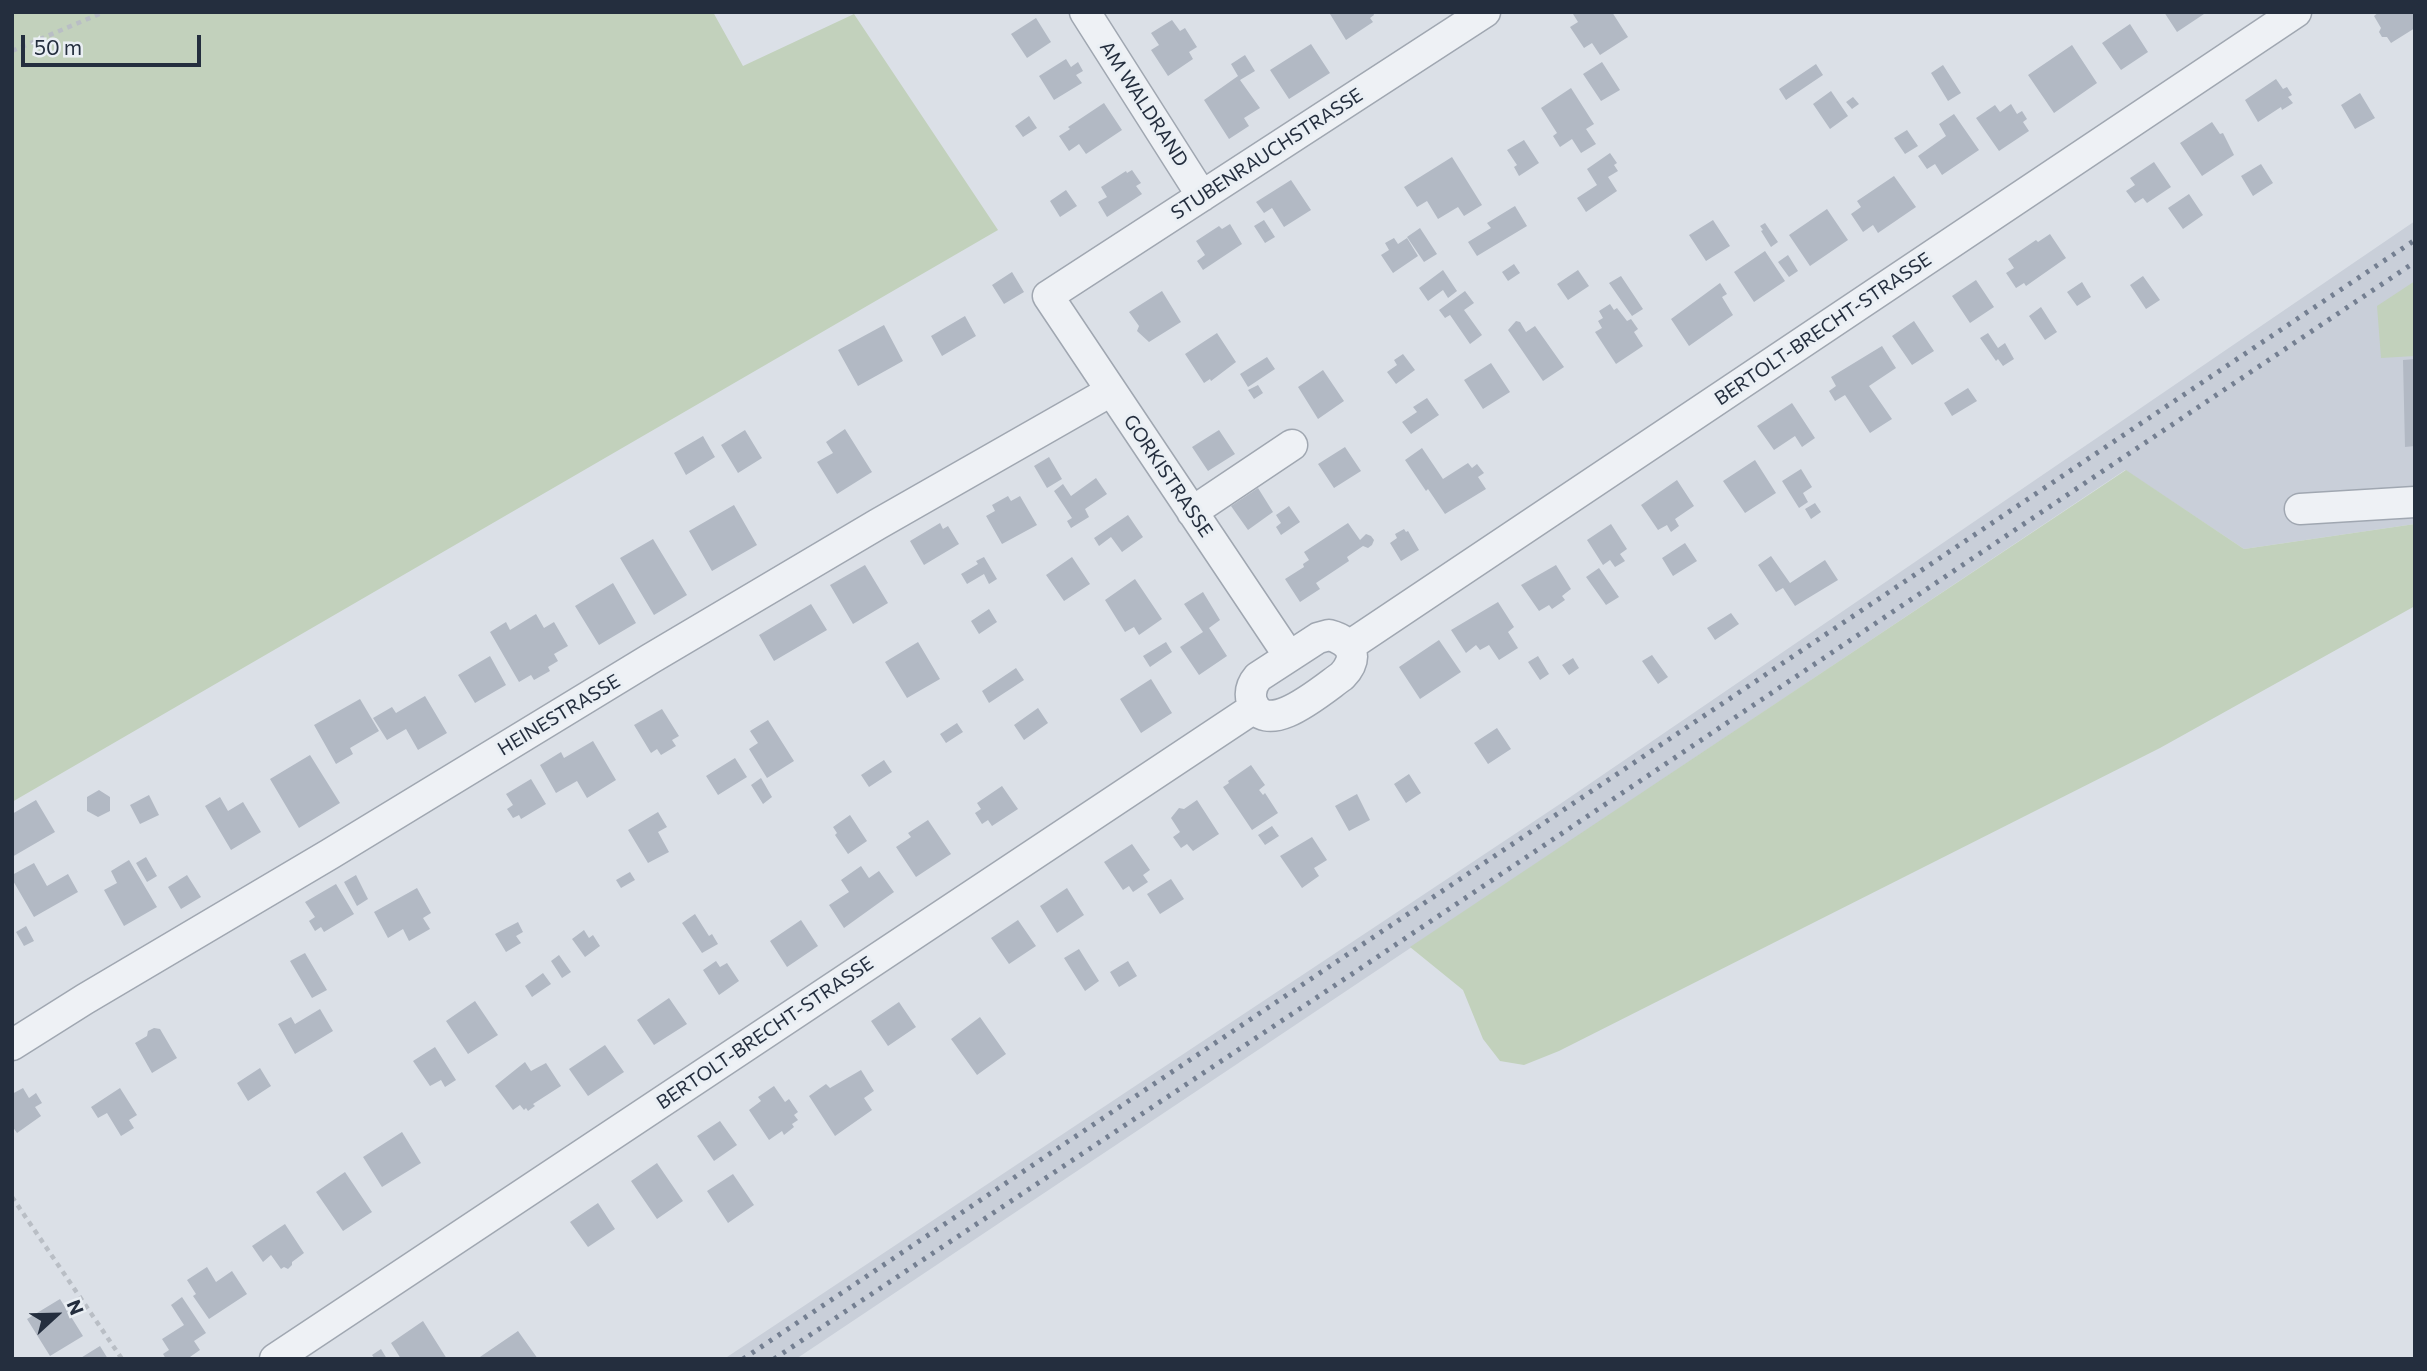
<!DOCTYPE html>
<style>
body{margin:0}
#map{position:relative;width:2427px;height:1371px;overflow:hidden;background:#dbe0e7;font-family:Commissioner,sans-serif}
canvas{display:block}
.frame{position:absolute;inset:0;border:14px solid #242e3e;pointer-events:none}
.north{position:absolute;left:21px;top:1280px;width:70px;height:70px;-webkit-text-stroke:5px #eaeff4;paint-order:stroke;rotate:68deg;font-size:19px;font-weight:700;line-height:28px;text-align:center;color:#242e3e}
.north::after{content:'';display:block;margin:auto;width:24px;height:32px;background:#242e3e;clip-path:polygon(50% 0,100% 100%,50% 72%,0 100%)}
.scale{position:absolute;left:21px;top:35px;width:180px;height:32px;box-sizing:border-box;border:4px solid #242e3e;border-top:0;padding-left:9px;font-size:21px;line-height:24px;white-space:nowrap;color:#242e3e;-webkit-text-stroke:5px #eaeff4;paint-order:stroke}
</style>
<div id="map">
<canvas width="2427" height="1371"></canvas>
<div class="frame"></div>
<div class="north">N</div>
<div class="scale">50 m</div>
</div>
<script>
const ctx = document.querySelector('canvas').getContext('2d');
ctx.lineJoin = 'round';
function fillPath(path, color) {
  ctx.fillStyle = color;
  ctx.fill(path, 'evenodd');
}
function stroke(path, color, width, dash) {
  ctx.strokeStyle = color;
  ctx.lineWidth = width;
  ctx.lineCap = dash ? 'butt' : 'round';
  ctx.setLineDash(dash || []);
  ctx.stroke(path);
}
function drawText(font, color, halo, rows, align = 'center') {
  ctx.font = font + ' Commissioner,sans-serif';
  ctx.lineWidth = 6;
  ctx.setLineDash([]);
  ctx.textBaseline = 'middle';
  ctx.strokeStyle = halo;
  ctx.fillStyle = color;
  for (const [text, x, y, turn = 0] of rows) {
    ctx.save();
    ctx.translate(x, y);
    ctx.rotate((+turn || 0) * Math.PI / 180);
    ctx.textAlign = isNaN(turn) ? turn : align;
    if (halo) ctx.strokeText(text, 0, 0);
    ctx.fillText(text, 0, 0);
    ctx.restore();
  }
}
const built = new Path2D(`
 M 2415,221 L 2415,524 L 2244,549 L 2125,470 L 796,1359 L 724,1359 L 1560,804 Z`);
const green = new Path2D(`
 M 12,12 L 713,12 L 743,66 L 854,14 L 998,230 L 12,802 Z
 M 2415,281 L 2415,356 L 2381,358 L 2377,306 Z
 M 2126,470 L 2244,549 L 2415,524 L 2415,606 L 2160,748 L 1559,1051 L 1524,1065 L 1500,1061 L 1483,1039 L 1463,990 L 1410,947 Z`);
const building = new Path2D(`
 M 1333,12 L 1373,12 L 1374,15 L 1370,18 L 1373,22 L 1346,40 L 1330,14 Z
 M 1576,12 L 1612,12 L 1628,37 L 1600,55 L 1592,43 L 1584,48 L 1570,27 L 1578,22 L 1573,14 Z
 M 2164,12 L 2207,12 L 2177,32 Z
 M 2379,12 L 2414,12 L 2415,28 L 2391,43 L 2387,37 L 2382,37 L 2379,32 L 2381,28 L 2374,16 Z
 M 1036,18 L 1051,42 L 1027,58 L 1011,34 Z
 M 1172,20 L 1180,31 L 1185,28 L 1197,47 L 1189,52 L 1193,59 L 1168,76 L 1151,50 L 1159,45 L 1151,33 Z
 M 2130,24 L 2148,52 L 2121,70 L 2102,43 Z
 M 1311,44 L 1330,73 L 1289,99 L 1270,70 Z
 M 2072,45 L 2097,83 L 2054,113 L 2028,75 Z
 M 1245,55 L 1255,71 L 1240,80 L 1260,108 L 1244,118 L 1249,126 L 1229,139 L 1204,100 L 1238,76 L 1231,64 Z
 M 1066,59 L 1071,67 L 1078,62 L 1083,71 L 1076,75 L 1082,83 L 1054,100 L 1039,76 Z
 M 1602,62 L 1620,90 L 1601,101 L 1583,74 Z
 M 1816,64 L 1823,75 L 1786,100 L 1779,89 Z
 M 1943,65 L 1961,93 L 1948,101 L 1931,73 Z
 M 2276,79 L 2283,89 L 2287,87 L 2292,95 L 2288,97 L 2293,103 L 2282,110 L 2281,107 L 2258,122 L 2245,100 Z
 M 1571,88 L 1594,124 L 1586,129 L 1596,144 L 1581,153 L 1572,139 L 1560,147 L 1553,136 L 1557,133 L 1541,108 Z
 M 1831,91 L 1848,116 L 1830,129 L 1813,104 Z
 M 2360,93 L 2375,118 L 2355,129 L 2341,105 Z
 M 1853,97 L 1859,104 L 1852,109 L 1846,102 Z
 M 1104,103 L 1122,130 L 1086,154 L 1079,144 L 1069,151 L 1059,136 L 1070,129 L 1068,127 Z
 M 2011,104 L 2017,114 L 2022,111 L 2027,119 L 2023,122 L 2029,131 L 1999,151 L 1976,118 L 1995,105 L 2000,112 Z
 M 1954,114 L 1979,150 L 1942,175 L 1935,164 L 1927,169 L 1918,156 L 1946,136 L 1939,124 Z
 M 1029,116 L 1037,128 L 1023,137 L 1015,126 Z
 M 2212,122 L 2220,134 L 2223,133 L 2234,155 L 2202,176 L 2180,143 Z
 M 1907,130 L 1918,146 L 1905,154 L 1894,138 Z
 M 1524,140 L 1539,163 L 1519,176 L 1514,167 L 1517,165 L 1507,150 Z
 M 1610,153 L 1617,163 L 1614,165 L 1618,171 L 1608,177 L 1617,191 L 1586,212 L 1577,198 L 1597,185 L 1587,169 Z
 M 1452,157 L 1482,205 L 1464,216 L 1458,207 L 1438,219 L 1427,201 L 1417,207 L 1404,187 Z
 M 2154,162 L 2171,187 L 2147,203 L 2143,198 L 2135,203 L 2126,191 L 2135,185 L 2130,178 Z
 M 2261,164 L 2273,183 L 2253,196 L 2241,176 Z
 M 1132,170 L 1141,183 L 1136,186 L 1142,194 L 1107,217 L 1098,202 L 1107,197 L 1101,187 L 1126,171 L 1127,173 Z
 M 1894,176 L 1916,207 L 1878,233 L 1873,225 L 1863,232 L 1851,214 L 1861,207 L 1857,201 Z
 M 1291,180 L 1311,210 L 1284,227 L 1272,208 L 1264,213 L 1256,202 Z
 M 1066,190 L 1077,206 L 1060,217 L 1050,201 Z
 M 2189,194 L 2203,215 L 2183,229 L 2168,208 Z
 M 1515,206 L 1527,226 L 1477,256 L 1468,242 L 1491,228 L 1487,223 Z
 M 1827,209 L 1848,240 L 1810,266 L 1789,235 Z
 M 1264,220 L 1275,237 L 1265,243 L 1254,226 Z
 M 1713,220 L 1730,246 L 1706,261 L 1689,235 Z
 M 1765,223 L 1778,242 L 1771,247 L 1761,231 L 1763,230 L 1760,226 Z
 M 1230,224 L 1242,244 L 1203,270 L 1197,261 L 1205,255 L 1196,241 L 1219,226 L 1222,229 Z
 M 1420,228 L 1437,254 L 1424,262 L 1407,237 Z
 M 2050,234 L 2066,258 L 2026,286 L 2024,283 L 2016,288 L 2006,273 L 2014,268 L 2008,259 L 2036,240 L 2038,242 Z
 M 1394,238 L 1398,244 L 1407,238 L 1418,256 L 1393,273 L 1381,255 L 1389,250 L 1385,243 Z
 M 1765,251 L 1785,281 L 1754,302 L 1734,272 Z
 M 1788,255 L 1798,271 L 1789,277 L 1778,262 Z
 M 1514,264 L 1520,273 L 1508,281 L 1502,272 Z
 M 1443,270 L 1457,291 L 1448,298 L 1443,290 L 1428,301 L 1419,288 Z
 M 1578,270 L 1589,286 L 1568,300 L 1557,284 Z
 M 1012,272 L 1024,292 L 1004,304 L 992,285 Z
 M 1621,276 L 1643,309 L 1632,316 L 1609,283 Z
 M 2143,276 L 2160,300 L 2146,309 L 2130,285 Z
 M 1976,280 L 1994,307 L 1970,323 L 1952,296 Z
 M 2082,282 L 2091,297 L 2077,306 L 2067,292 Z
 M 1720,283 L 1727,294 L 1722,297 L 1733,315 L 1689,346 L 1671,319 Z
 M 1162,291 L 1181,322 L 1149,342 L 1137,331 L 1139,326 L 1129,312 Z
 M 1465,291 L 1474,303 L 1464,310 L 1482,335 L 1470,344 L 1450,315 L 1445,318 L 1439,310 Z
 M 1610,304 L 1614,310 L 1617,308 L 1627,321 L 1631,319 L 1638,329 L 1634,332 L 1643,346 L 1616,364 L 1595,332 L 1602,328 L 1598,321 L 1603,318 L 1599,311 Z
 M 2041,307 L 2057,332 L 2045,340 L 2029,316 Z
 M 965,316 L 976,336 L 942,356 L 931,336 Z
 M 1516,321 L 1520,322 L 1526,332 L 1535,326 L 1564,367 L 1543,381 L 1508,330 Z
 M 1914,321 L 1934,351 L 1912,365 L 1892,336 Z
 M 884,325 L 903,361 L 858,386 L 838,350 Z
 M 1217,333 L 1236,362 L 1211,381 L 1210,379 L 1204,383 L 1185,354 Z
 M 1988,333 L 1998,348 L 2005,343 L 2014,359 L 2003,366 L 1998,359 L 1996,361 L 1980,338 Z
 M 1882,346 L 1896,368 L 1869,386 L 1892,419 L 1870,433 L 1845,395 L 1835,401 L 1829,391 L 1836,386 L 1831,377 Z
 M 1403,354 L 1415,370 L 1396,384 L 1387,372 L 1397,365 L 1394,360 Z
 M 1267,357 L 1275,369 L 1248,387 L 1240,374 Z
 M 2415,359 L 2415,446 L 2405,447 L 2403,360 Z
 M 1491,363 L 1510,392 L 1483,409 L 1464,380 Z
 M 1323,370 L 1344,401 L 1318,419 L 1298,387 Z
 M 1258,385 L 1263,393 L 1254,399 L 1248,390 Z
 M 1968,388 L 1977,401 L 1952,416 L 1944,403 Z
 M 1427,398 L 1439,415 L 1411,434 L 1402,422 L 1417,412 L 1413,407 Z
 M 1792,403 L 1815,438 L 1802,447 L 1795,436 L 1774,450 L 1757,426 Z
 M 845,429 L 872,472 L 837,494 L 817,462 L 833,453 L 826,442 Z
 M 745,430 L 762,458 L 738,473 L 721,445 Z
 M 1219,430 L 1235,454 L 1208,471 L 1192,447 Z
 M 703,436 L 715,457 L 686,475 L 674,453 Z
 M 1345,447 L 1361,471 L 1334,488 L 1318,464 Z
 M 1422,448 L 1443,479 L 1468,463 L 1472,468 L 1477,464 L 1484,473 L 1478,477 L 1486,489 L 1445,514 L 1428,489 L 1426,491 L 1405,460 Z
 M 1049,457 L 1062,479 L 1047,488 L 1034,466 Z
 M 1755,460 L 1776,493 L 1745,513 L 1723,481 Z
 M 1801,469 L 1812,487 L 1803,493 L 1808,502 L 1799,508 L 1782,481 Z
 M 1096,478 L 1107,494 L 1085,509 L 1089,517 L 1071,528 L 1067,521 L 1072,518 L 1054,491 L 1063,484 L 1071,496 Z
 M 1677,480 L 1694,506 L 1675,519 L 1679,526 L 1671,532 L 1667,525 L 1658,530 L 1641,505 Z
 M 1258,488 L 1273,512 L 1248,530 L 1231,506 Z
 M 1008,496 L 1011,501 L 1020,496 L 1037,525 L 1002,544 L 986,516 L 995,511 L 992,505 Z
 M 1815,503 L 1821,512 L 1811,519 L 1805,509 Z
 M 734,505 L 757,545 L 712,571 L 689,531 Z
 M 1289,506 L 1300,522 L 1281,535 L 1276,527 L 1281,523 L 1276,515 Z
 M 1128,515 L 1143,537 L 1122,552 L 1111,537 L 1099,546 L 1094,538 Z
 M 940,523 L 943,529 L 948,526 L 959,544 L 924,565 L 910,541 Z
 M 1348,523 L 1360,540 L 1366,534 L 1371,536 L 1374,540 L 1372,545 L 1368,548 L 1363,546 L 1347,557 L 1349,561 L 1316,583 L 1320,589 L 1300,602 L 1285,579 L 1304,567 L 1303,564 L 1309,560 L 1304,552 Z
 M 1611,524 L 1627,549 L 1620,554 L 1625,561 L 1615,567 L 1610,560 L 1603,565 L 1587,540 Z
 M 1404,529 L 1406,532 L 1408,531 L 1419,550 L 1401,561 L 1390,543 L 1397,538 L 1395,534 Z
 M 653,539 L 687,595 L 654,615 L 620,558 Z
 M 1685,543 L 1697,561 L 1673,576 L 1662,558 Z
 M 1771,556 L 1790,583 L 1825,560 L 1838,580 L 1795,606 L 1783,588 L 1776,592 L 1758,565 Z
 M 984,557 L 997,579 L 989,584 L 984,574 L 967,584 L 961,574 L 978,564 L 976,561 Z
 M 1072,557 L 1090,584 L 1064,601 L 1046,575 Z
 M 865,565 L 888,603 L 853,624 L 830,585 Z
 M 1556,565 L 1571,589 L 1562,596 L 1565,600 L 1552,609 L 1549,605 L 1539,611 L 1521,585 Z
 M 1599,568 L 1619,597 L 1606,605 L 1586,577 Z
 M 1135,579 L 1162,619 L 1139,635 L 1134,627 L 1125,632 L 1105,600 Z
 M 613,583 L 636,623 L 599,645 L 575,606 Z
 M 1203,592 L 1220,620 L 1209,628 L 1227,656 L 1199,675 L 1180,647 L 1203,632 L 1184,604 Z
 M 1498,602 L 1514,627 L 1508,632 L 1518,648 L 1499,660 L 1489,645 L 1480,650 L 1476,645 L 1466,653 L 1451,630 Z
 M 811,604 L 827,630 L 774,661 L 759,635 Z
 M 989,609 L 997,622 L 979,634 L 971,621 Z
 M 1731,613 L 1739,624 L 1715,640 L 1707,628 Z
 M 536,614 L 544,628 L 554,622 L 568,646 L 554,654 L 558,661 L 548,667 L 550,671 L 534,680 L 531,675 L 519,682 L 490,632 L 506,622 L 510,630 Z
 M 1439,640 L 1461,672 L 1420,699 L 1399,667 Z
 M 918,642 L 940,679 L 907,698 L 885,662 Z
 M 1166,642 L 1172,652 L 1150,667 L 1143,656 Z
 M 1652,655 L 1668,677 L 1658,684 L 1642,661 Z
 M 490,656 L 506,685 L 475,703 L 458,675 Z
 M 1538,656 L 1549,674 L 1540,680 L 1528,662 Z
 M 1573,658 L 1579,668 L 1569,675 L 1562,665 Z
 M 1016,668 L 1024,680 L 989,703 L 982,691 Z
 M 1151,679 L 1172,713 L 1141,733 L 1120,699 Z
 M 425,696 L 447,733 L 418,750 L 406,729 L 387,740 L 373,718 L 392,707 L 396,713 Z
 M 360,699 L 379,731 L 350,748 L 353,754 L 336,764 L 314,725 Z
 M 1038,708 L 1048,723 L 1024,740 L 1014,725 Z
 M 662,709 L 679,736 L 672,740 L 676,746 L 661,755 L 657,749 L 651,753 L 634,725 Z
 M 768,720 L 794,761 L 767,778 L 749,749 L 758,743 L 750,731 Z
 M 957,723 L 963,732 L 946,743 L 940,734 Z
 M 1497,728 L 1511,749 L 1488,764 L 1474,743 Z
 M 593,741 L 616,780 L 587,798 L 577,781 L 556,793 L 540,765 L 561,752 L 564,758 Z
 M 310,755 L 340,803 L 299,828 L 270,779 Z
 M 735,758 L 747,777 L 718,795 L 706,776 Z
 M 884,760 L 892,772 L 869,787 L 861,775 Z
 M 1251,765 L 1265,785 L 1259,790 L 1263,795 L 1265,793 L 1278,813 L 1252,830 L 1223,787 L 1229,783 L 1228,781 Z
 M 1409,774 L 1421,793 L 1406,803 L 1394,784 Z
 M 761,778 L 772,797 L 763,804 L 751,785 Z
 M 531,779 L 546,804 L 521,819 L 519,815 L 513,818 L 507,809 L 513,805 L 506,794 Z
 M 1002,786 L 1018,809 L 992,826 L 988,820 L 982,824 L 975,813 L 981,809 L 977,803 Z
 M 99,790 L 110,797 L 110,811 L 98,817 L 87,811 L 87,797 Z
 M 1357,794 L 1370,820 L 1349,831 L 1335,806 Z
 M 149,795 L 159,815 L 140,824 L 130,805 Z
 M 220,797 L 228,811 L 243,802 L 261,832 L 231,850 L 205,806 Z
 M 36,800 L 55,832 L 12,857 L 12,814 Z
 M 1197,800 L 1219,834 L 1193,851 L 1187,844 L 1181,848 L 1173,837 L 1180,832 L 1171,818 L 1179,808 L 1184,809 Z
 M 658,812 L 667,827 L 658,832 L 669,852 L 648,863 L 628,830 Z
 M 850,815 L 867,841 L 848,854 L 835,835 L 837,833 L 833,827 Z
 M 928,820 L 951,854 L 916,877 L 896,847 L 911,837 L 908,833 Z
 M 1272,826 L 1279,836 L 1265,845 L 1258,835 Z
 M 1312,837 L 1327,860 L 1314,868 L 1319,876 L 1302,888 L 1280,856 Z
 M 1132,844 L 1150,870 L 1143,875 L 1148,882 L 1133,892 L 1129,886 L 1123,890 L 1104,862 Z
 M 146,857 L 157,876 L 147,882 L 136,863 Z
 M 129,860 L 157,907 L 124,926 L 104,890 L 117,883 L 111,871 Z
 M 34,863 L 47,886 L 68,874 L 78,892 L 34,917 L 12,879 L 12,875 Z
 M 861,866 L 869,878 L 879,871 L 894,892 L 844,928 L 829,905 L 849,892 L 841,880 Z
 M 630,872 L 635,880 L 621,888 L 616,880 Z
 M 187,875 L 201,897 L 181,909 L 168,887 Z
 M 356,875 L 368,899 L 357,906 L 344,882 Z
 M 1171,879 L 1184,899 L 1160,914 L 1147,894 Z
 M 336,884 L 354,914 L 324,932 L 321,927 L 315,931 L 309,921 L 315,917 L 305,902 Z
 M 417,888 L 431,913 L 423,918 L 430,929 L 409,941 L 403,929 L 388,938 L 374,912 Z
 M 1067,888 L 1084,915 L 1057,933 L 1040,906 Z
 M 695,914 L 709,936 L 712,934 L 718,944 L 702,953 L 682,923 Z
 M 801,920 L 818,946 L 787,967 L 770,941 Z
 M 1018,920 L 1036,946 L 1009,964 L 991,938 Z
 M 518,922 L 523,932 L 516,936 L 521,943 L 506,952 L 495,934 Z
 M 26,926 L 34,941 L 24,946 L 16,932 Z
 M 584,930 L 589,938 L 593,935 L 600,946 L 585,957 L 572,939 Z
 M 1079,949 L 1099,981 L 1085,991 L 1064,958 Z
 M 305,953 L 327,990 L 312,998 L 290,961 Z
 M 559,955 L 571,972 L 562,978 L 551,961 Z
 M 716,961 L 720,967 L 727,963 L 739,981 L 719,995 L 703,970 Z
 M 1128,961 L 1137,976 L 1119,987 L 1110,972 Z
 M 543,973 L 551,984 L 532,997 L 525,986 Z
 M 669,998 L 687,1024 L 654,1045 L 637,1020 Z
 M 475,1001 L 498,1035 L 468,1054 L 446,1021 Z
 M 899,1002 L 916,1027 L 888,1046 L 871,1021 Z
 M 320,1009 L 333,1031 L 295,1054 L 278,1024 L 291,1017 L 295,1024 Z
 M 980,1017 L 1006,1054 L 977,1075 L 951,1039 Z
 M 154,1028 L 160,1029 L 177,1058 L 152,1073 L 135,1043 L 147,1036 L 148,1031 Z
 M 605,1045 L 624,1072 L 588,1096 L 569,1069 Z
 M 435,1047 L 456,1080 L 445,1087 L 441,1080 L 430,1086 L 413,1061 Z
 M 525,1062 L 531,1071 L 546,1063 L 561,1086 L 533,1104 L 535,1106 L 528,1111 L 526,1108 L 524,1110 L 520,1105 L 513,1110 L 495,1086 Z
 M 260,1068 L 271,1086 L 248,1101 L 237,1083 Z
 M 861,1070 L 874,1091 L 864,1098 L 872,1110 L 835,1136 L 809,1096 L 826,1084 L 830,1088 Z
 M 774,1086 L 785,1102 L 789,1099 L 798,1112 L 794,1115 L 798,1120 L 792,1124 L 794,1127 L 784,1135 L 782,1131 L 769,1140 L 749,1110 L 761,1101 L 758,1097 Z
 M 23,1088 L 29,1098 L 36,1093 L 42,1103 L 35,1107 L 41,1116 L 17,1133 L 12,1126 L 12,1094 Z
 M 120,1088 L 137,1115 L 129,1120 L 134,1128 L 121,1136 L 107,1113 L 98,1118 L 91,1107 Z
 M 720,1121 L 737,1145 L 714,1161 L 697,1136 Z
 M 402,1132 L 421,1163 L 382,1187 L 363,1157 Z
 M 657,1163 L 683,1201 L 657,1219 L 631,1181 Z
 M 345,1172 L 372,1212 L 343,1231 L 316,1192 Z
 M 733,1174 L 754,1205 L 728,1223 L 707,1191 Z
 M 598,1203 L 615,1229 L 588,1247 L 570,1222 Z
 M 285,1224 L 304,1253 L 292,1262 L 292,1265 L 288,1269 L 284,1267 L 281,1269 L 271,1255 L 263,1262 L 252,1246 Z
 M 207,1267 L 216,1282 L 232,1271 L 247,1294 L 209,1319 L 193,1296 L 196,1294 L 187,1280 Z
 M 182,1297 L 206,1333 L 194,1341 L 200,1350 L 187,1359 L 166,1359 L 163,1354 L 169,1350 L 162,1339 L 184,1325 L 171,1305 Z
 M 60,1299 L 83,1336 L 50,1356 L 27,1319 Z
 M 423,1321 L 447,1359 L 401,1359 L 391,1343 Z
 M 518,1331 L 538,1359 L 477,1359 Z
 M 100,1346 L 108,1359 L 79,1359 Z
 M 381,1349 L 387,1359 L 375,1359 L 372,1355 Z`);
const path = new Path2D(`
 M 12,51 L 104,12
 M 12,1197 L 122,1359`);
const minor = new Path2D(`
 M 1085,12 L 1202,196
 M 2300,509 L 2415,502
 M 1192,512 L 1292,445
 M 1329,635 C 1352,641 1360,657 1342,676 C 1323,689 1266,740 1252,702 C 1249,692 1252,684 1258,677 L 1318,638 Z
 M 1349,646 L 2296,12
 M 1289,656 L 1048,296 L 1485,12
 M 12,1045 L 85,999 L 330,854 L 650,659 L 878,524 L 1111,391
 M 275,1359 L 1254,708`);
const rail = new Path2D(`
 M 743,1359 L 2415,240
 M 774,1359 L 1340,982 L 2415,262`);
const streetNames = [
 ["AM WALDRAND",1144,104,57],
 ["STUBENRAUCHSTRASSE",1267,154,-33],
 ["BERTOLT-BRECHT-STRASSE",1823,329,-34],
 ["GORKISTRASSE",1168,476,56],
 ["HEINESTRASSE",559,715,-31],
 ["BERTOLT-BRECHT-STRASSE",765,1033,-34]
];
fillPath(built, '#c9cfd9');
fillPath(green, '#c2d1bc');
fillPath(building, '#b2b9c4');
stroke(minor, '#a0a7b1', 33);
stroke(path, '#b9bec5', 4.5, [5, 5]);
stroke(minor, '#eef1f5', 30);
stroke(rail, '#747f91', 5, [3.5, 7]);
drawText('19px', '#242e3e', '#eaeff4', streetNames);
</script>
